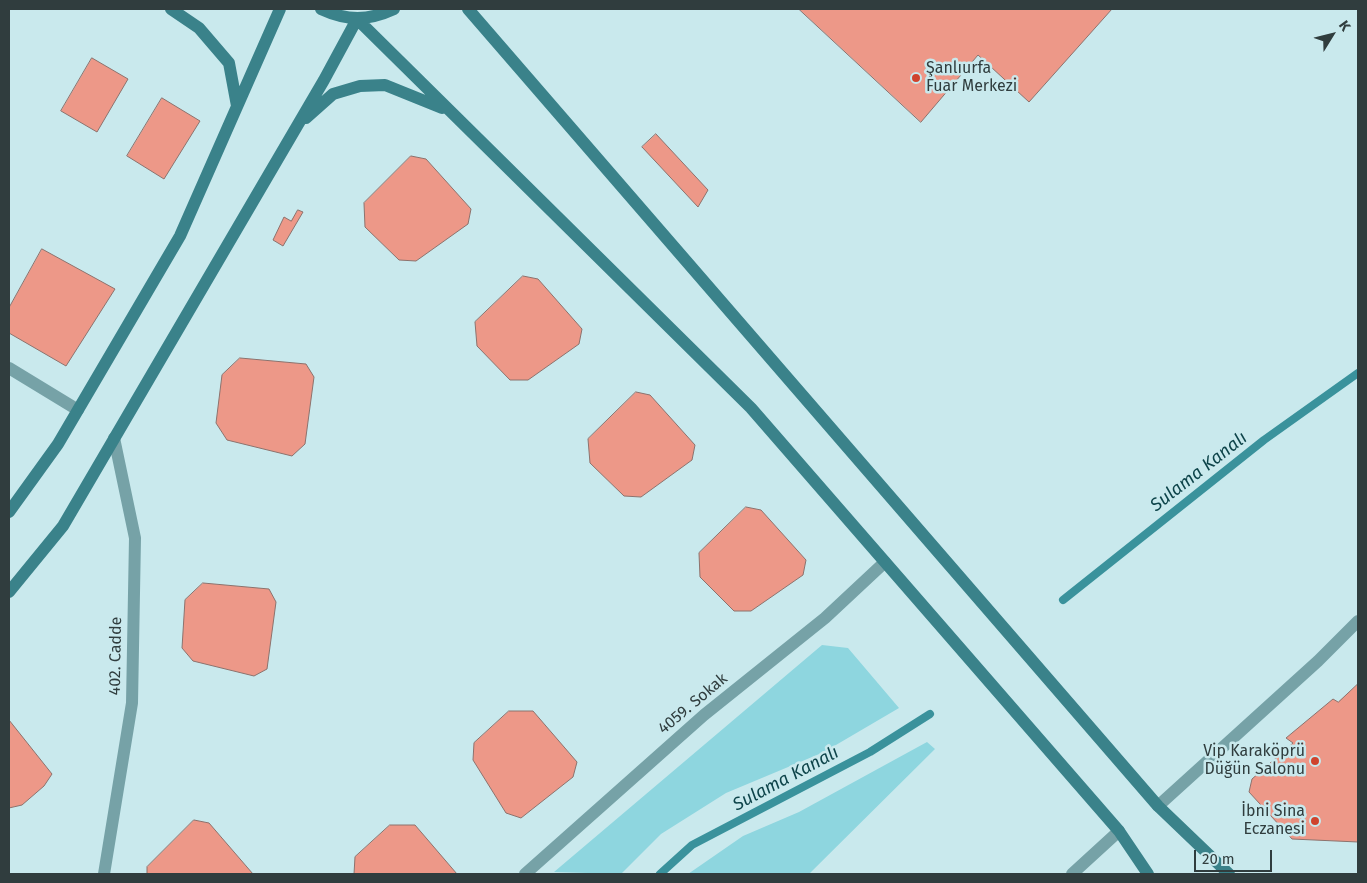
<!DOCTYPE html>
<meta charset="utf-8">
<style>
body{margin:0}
#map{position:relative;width:1367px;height:883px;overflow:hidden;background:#c9e9ed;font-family:"Fira Sans",sans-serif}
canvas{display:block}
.frame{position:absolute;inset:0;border:10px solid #303d3e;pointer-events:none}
.north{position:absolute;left:1307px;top:10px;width:50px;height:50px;-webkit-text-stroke:4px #c9e9ed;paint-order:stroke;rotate:54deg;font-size:14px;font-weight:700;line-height:20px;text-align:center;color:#303d3e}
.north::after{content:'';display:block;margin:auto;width:18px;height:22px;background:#303d3e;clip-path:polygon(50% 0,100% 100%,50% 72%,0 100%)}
.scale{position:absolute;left:1194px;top:850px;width:78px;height:22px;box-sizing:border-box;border:2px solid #303d3e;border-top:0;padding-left:6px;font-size:15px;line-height:18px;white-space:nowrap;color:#303d3e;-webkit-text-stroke:4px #c9e9ed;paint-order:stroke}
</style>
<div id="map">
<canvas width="1367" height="883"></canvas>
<div class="frame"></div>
<div class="north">K</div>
<div class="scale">20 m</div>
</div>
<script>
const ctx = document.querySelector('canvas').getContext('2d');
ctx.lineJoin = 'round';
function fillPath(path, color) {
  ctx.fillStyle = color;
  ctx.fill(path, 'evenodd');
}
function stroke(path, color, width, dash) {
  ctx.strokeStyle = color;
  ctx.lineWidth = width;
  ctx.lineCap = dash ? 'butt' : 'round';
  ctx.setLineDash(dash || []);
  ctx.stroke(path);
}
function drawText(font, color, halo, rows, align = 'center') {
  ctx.font = font + ' "Fira Sans",sans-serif';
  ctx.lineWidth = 5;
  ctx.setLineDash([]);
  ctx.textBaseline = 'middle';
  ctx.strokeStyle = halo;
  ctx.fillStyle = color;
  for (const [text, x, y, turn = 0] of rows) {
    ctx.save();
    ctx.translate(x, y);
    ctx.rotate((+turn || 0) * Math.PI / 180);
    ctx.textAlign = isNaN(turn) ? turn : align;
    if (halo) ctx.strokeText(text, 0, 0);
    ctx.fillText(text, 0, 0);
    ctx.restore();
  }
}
const green = new Path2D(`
 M 822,645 L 848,648 L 899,708 L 824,752 L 726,793 L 661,834 L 621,874 L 554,872 Z
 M 927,742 L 935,749 L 809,874 L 688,874 L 743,836 L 799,812 Z`);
const stream = new Path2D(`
 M 1063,600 L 1264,440 L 1358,373
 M 660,874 L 692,845 L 870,752 L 930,714`);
const building = new Path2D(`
 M 799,9 L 1112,9 L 1029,102 L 978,55 L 921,122 Z
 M 92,58 L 128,79 L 97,132 L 61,111 Z
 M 162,98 L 200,121 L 164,179 L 127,156 Z
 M 656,134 L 708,190 L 698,207 L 642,147 Z
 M 411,156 L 426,159 L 471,209 L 468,224 L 416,261 L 399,260 L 365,227 L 364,203 Z
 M 298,210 L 303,212 L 283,246 L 273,240 L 284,217 L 291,221 Z
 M 42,249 L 115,289 L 66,366 L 9,333 L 9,308 Z
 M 523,276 L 538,279 L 582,329 L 579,344 L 528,380 L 510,380 L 477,346 L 475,322 Z
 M 240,358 L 306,364 L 314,377 L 305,444 L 292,456 L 227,440 L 216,423 L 222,375 Z
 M 636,392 L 650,395 L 695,445 L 692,460 L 641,497 L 624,496 L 590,463 L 588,439 Z
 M 746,507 L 761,510 L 806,560 L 803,575 L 751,611 L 734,611 L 700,577 L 699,553 Z
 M 203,583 L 269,589 L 276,602 L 267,669 L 254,676 L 193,661 L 182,648 L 185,600 Z
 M 1358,684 L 1358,842 L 1292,839 L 1249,792 L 1252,779 L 1293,743 L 1286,738 L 1333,699 L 1338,702 Z
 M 509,711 L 533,711 L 577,762 L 573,777 L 521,818 L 506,813 L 473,760 L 474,743 Z
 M 9,720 L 52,774 L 44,786 L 22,805 L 9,808 Z
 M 194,820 L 209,823 L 253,874 L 147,874 L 147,867 Z
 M 390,825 L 415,825 L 457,874 L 354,874 L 355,857 Z`);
const minor = new Path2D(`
 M 9,368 L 78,410
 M 1158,806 L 1318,661 L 1358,621
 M 525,874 L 704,715 L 825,618 L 885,562
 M 1072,874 L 1119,831`);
const tertiary = new Path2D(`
 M 104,874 L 132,703 L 135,538 L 114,438`);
const secondary = new Path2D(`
 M 171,9 L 199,28 L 229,63 L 237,106
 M 321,9 C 347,21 368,21 394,9
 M 468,9 L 1158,806 L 1229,874
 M 357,19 L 751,408 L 1119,831 L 1148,874
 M 306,118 L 333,94 L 360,86 L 385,85 L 442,108
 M 9,512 L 58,444 L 180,236 L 280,9
 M 9,592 L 63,526 L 324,80 L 357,19`);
const markers = [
 [916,78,5,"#cf432d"],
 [1315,761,5,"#cf432d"],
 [1315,821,5,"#cf432d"]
];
const poiNames = [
 ["Şanlıurfa",926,69,"left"],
 ["Fuar Merkezi",926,87,"left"],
 ["Vip Karaköprü",1305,752],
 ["Düğün Salonu",1305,770],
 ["İbni Sina",1305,812],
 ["Eczanesi",1305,830]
];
const streetNames = [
 ["402. Cadde",116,656,-89],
 ["4059. Sokak",693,704,-40]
];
const waterNames = [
 ["Sulama Kanalı",1199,472,-38],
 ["Sulama Kanalı",786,779,-28]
];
fillPath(green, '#8ed6df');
stroke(stream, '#3a929c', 8);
fillPath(building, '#ed9888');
stroke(building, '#8c726d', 1);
stroke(minor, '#76a2a7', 12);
stroke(tertiary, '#76a2a7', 12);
stroke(secondary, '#3a828a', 12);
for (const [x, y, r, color] of markers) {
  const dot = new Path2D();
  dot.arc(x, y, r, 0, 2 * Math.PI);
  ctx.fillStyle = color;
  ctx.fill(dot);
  stroke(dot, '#c9e9ed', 2);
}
drawText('16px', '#303d3e', '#c9e9ed', poiNames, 'right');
drawText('16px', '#303d3e', '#c9e9ed', streetNames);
drawText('italic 18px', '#0e444a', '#c9e9ed', waterNames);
</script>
